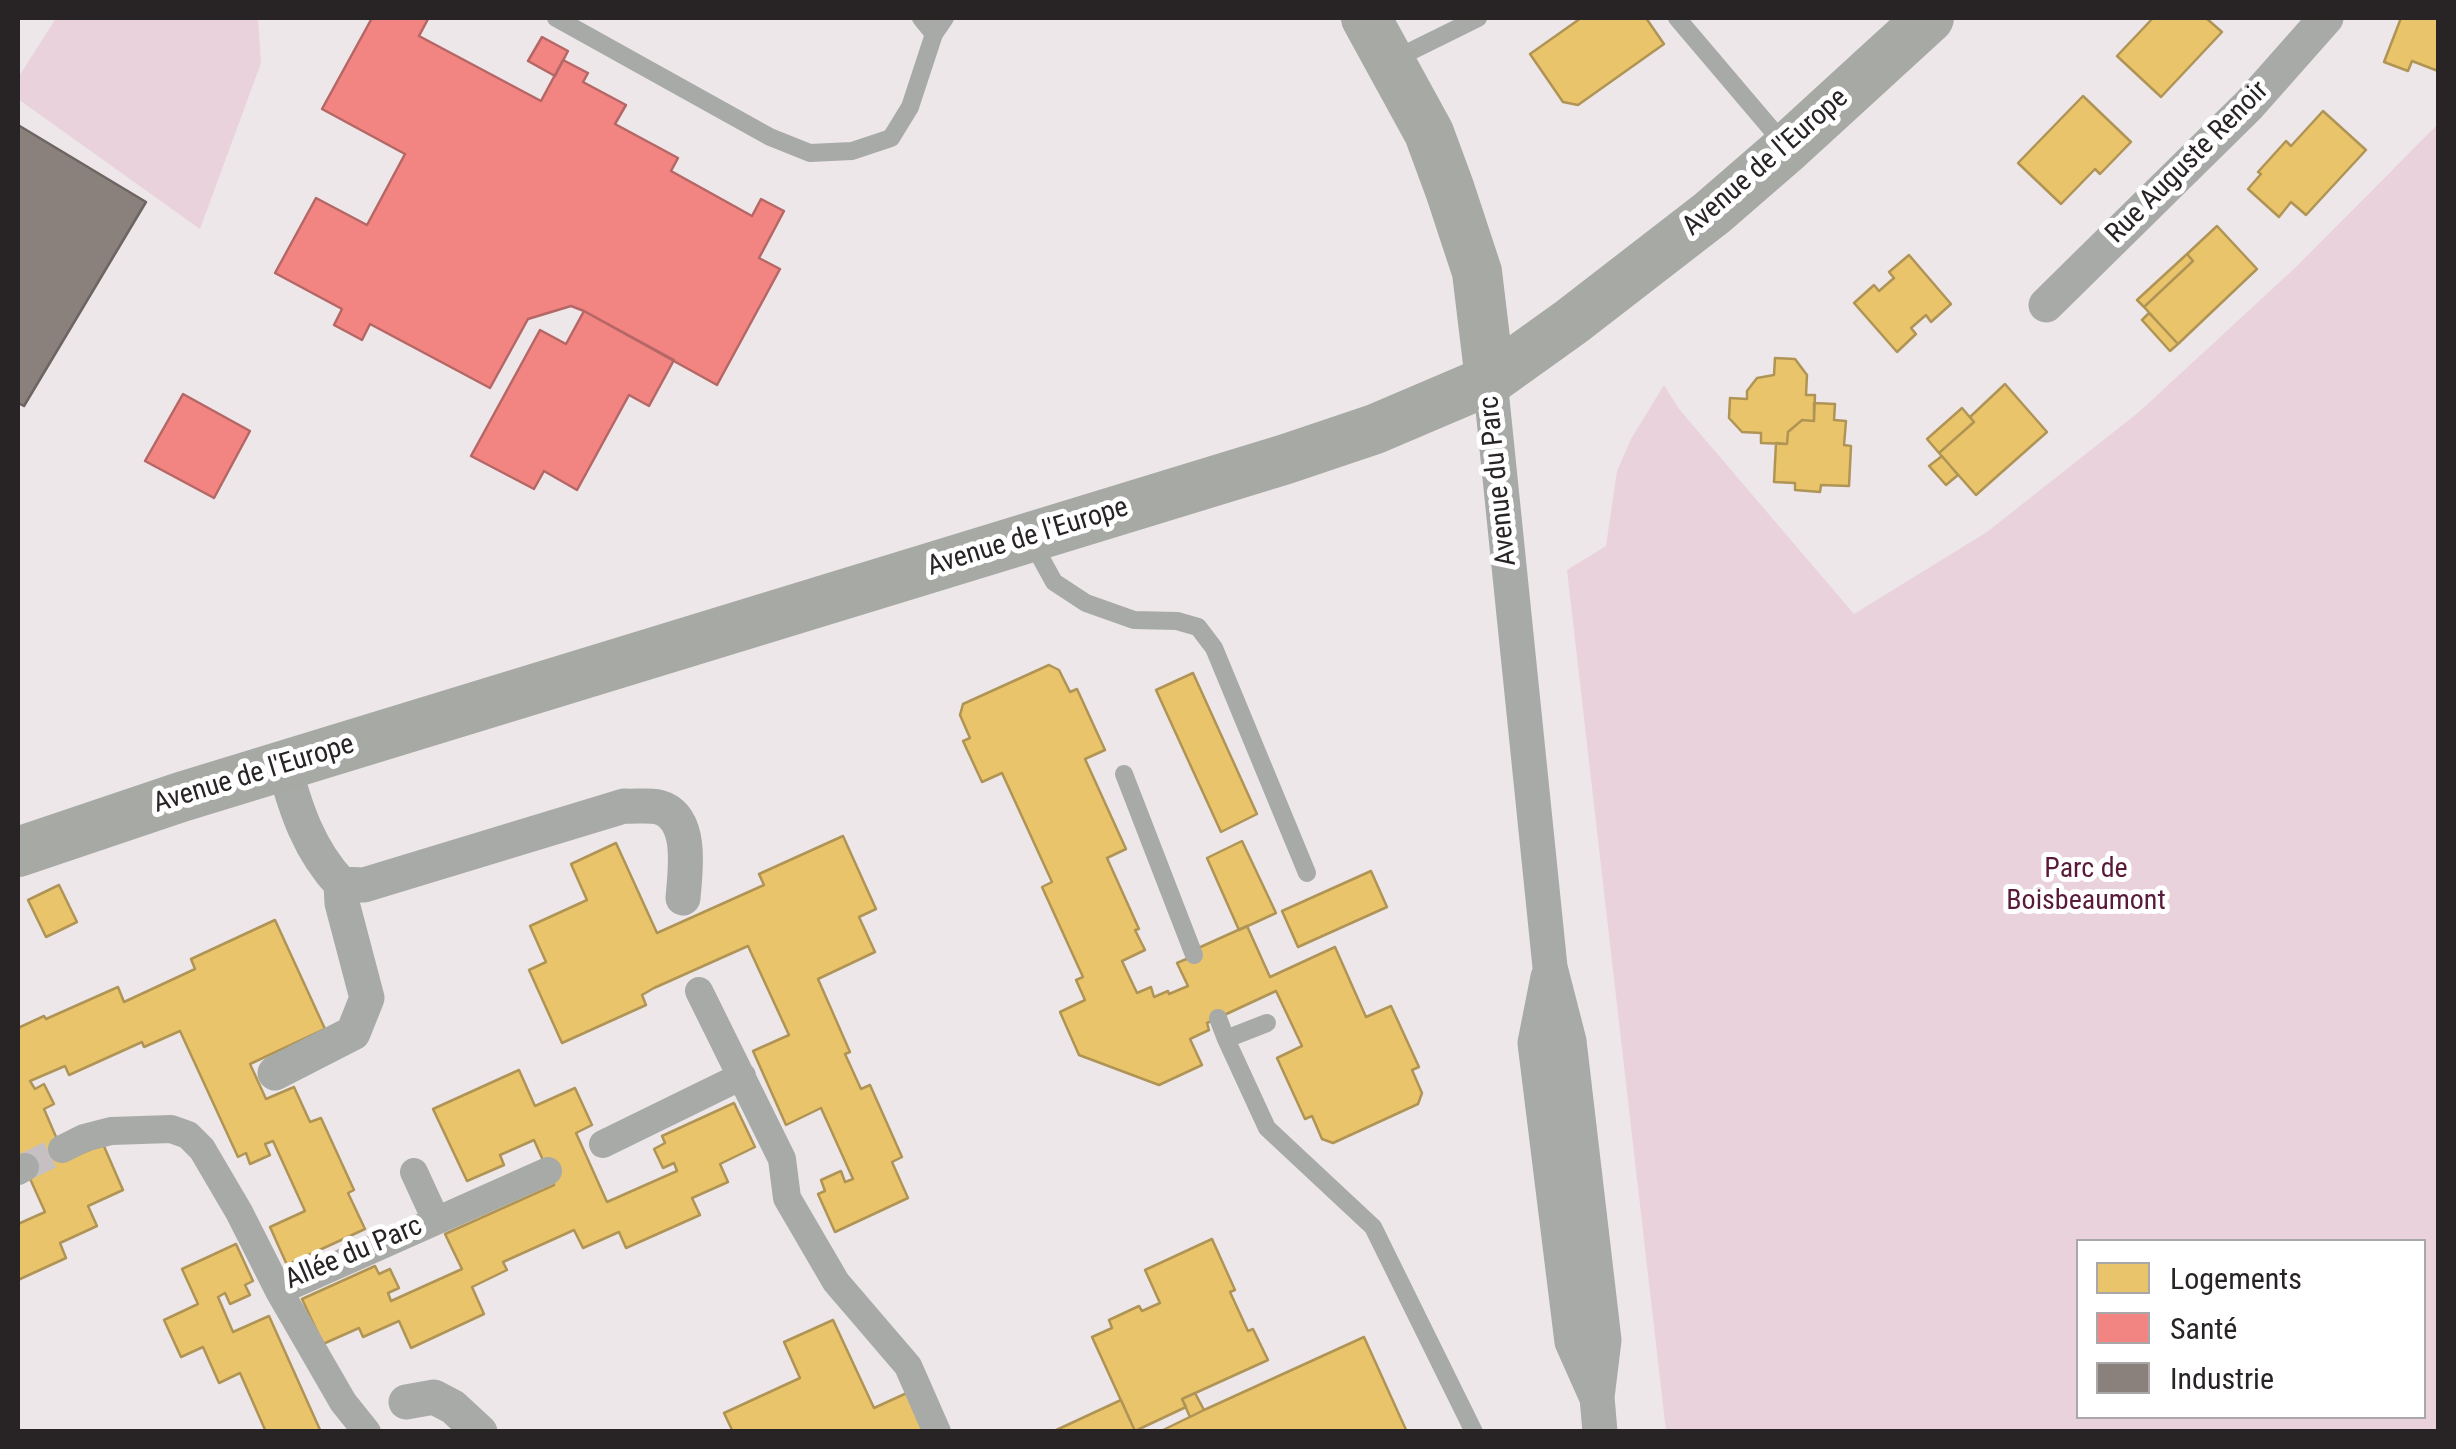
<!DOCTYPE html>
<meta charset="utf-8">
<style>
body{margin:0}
#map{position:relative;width:2456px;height:1449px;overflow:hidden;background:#ede7e9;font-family:"Roboto Condensed",sans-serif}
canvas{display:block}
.frame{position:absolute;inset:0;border:20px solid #282325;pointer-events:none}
.legend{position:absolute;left:2076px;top:1239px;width:350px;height:180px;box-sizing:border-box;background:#fff;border:2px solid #a9a7a8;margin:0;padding:12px 18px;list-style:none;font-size:30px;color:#282325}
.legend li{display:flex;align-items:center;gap:20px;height:50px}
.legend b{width:50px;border:2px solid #a9a7a8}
</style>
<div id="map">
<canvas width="2456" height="1449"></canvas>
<div class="frame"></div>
<ul class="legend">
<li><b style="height:28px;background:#e9c46a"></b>Logements</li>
<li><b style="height:28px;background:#f28482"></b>Santé</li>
<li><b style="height:28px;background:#8a817c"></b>Industrie</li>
</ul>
</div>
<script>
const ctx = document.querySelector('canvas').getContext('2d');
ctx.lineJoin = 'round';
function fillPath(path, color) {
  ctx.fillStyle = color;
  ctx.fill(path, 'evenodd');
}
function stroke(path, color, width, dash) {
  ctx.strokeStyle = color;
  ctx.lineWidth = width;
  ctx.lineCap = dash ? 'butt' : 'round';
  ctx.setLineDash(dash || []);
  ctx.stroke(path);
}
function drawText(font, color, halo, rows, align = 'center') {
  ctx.font = font + ' "Roboto Condensed",sans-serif';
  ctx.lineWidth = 10;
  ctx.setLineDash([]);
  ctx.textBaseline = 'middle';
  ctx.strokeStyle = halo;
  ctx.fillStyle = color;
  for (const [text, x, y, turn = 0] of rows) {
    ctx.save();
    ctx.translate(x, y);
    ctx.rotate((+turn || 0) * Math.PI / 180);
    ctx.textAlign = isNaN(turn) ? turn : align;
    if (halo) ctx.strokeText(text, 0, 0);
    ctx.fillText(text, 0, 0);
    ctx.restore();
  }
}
const green = new Path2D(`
 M 56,18 L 258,18 L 261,63 L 200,229 L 18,99 L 18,78 Z
 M 2438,124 L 2438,1431 L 1666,1431 L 1567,570 L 1606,546 L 1617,471 L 1631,439 L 1664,385 L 1679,409 L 1854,614 L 1987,532 L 2139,412 L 2296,267 ZM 2078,1242 L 2424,1242 L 2424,1416 L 2078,1416 Z`);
const homes = new Path2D(`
 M 1581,18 L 1646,18 L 1664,44 L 1578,105 L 1563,102 L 1530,54 Z
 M 2153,18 L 2206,18 L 2222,32 L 2161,97 L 2117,56 Z
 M 2401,18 L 2438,18 L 2438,71 L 2412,61 L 2408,71 L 2384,62 Z
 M 2083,96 L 2131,142 L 2100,174 L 2095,169 L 2061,204 L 2018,163 Z
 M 2323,111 L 2366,150 L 2306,215 L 2291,202 L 2279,217 L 2248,189 L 2261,174 L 2258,172 L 2286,141 L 2291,146 Z
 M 2217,226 L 2257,269 L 2178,344 L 2144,307 L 2193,261 L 2187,254 Z
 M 2187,254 L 2193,261 L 2144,307 L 2137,300 Z
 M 1909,255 L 1951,304 L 1931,322 L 1926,315 L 1911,328 L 1916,334 L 1897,352 L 1854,303 L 1874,285 L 1879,291 L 1894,278 L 1889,272 Z
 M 2149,313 L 2178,344 L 2170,351 L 2142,320 Z
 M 1775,358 L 1795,359 L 1807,375 L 1806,395 L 1815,395 L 1814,421 L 1802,420 L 1788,432 L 1787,444 L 1761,443 L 1761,433 L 1742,432 L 1729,418 L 1730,398 L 1747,399 L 1747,391 L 1757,378 L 1774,375 Z
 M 2005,384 L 2047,432 L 1976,495 L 1939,453 L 1974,422 L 1970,417 Z
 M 1814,403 L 1835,404 L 1834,420 L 1846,421 L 1844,445 L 1851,446 L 1849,486 L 1821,485 L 1820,492 L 1795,490 L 1795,483 L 1774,482 L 1776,443 L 1787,444 L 1788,432 L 1802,420 L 1814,421 Z
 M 1962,408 L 1974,422 L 1939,453 L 1927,439 Z
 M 1942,456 L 1958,475 L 1946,485 L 1929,466 Z
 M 1049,665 L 1059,670 L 1070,692 L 1077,689 L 1105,750 L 1085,759 L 1126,849 L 1107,858 L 1139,929 L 1135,930 L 1145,950 L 1122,961 L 1137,993 L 1151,987 L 1154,997 L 1168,991 L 1169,994 L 1188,986 L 1177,963 L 1198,954 L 1196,949 L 1247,926 L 1270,977 L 1335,947 L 1366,1017 L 1391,1006 L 1419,1067 L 1412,1070 L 1422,1093 L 1418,1104 L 1333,1143 L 1322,1139 L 1312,1116 L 1305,1119 L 1277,1058 L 1302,1046 L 1276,991 L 1207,1023 L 1209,1030 L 1190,1039 L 1202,1065 L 1159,1085 L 1079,1055 L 1060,1012 L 1085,1000 L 1076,980 L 1083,977 L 1042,887 L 1052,882 L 1002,773 L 982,782 L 963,741 L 970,738 L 960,715 L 963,704 Z
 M 1193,673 L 1257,814 L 1221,832 L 1156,690 Z
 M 843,836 L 876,909 L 859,917 L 875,952 L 818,979 L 850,1052 L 845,1054 L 861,1089 L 870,1085 L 902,1157 L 892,1162 L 908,1198 L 835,1232 L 818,1194 L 825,1191 L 821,1180 L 841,1171 L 845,1182 L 853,1179 L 821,1108 L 786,1125 L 753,1051 L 789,1035 L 748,946 L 654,988 L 642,995 L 646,1005 L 562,1043 L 529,970 L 546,962 L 530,926 L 587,900 L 571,864 L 616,843 L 657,933 L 764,885 L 759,874 Z
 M 1242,841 L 1276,913 L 1239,930 L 1207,858 Z
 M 1371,871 L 1387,907 L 1298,947 L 1282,911 Z
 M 59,885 L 77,922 L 46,937 L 28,900 Z
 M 275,920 L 325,1029 L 250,1064 L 266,1099 L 294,1087 L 310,1122 L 321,1118 L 354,1190 L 348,1193 L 365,1229 L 287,1265 L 270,1227 L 305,1211 L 273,1141 L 265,1144 L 270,1155 L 250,1164 L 246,1153 L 238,1157 L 180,1031 L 144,1047 L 142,1042 L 69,1075 L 65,1066 L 30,1081 L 35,1089 L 44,1084 L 54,1104 L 44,1109 L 66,1160 L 103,1144 L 123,1190 L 88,1206 L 97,1226 L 60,1243 L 66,1258 L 18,1280 L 18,1224 L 45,1212 L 18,1152 L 18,1028 L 44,1016 L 46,1019 L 118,987 L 124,1002 L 195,969 L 191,959 Z
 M 519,1070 L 535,1106 L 575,1088 L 592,1125 L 576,1133 L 607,1202 L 677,1171 L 674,1163 L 663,1168 L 654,1149 L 665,1143 L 662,1136 L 734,1103 L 755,1147 L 720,1164 L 728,1182 L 692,1198 L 700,1215 L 626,1248 L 619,1232 L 583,1248 L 574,1230 L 503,1262 L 507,1270 L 472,1287 L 484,1314 L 411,1348 L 399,1321 L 363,1337 L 359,1328 L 323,1344 L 302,1299 L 375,1266 L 379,1274 L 390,1269 L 399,1288 L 388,1293 L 391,1301 L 462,1269 L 445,1234 L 554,1185 L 534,1140 L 500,1155 L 504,1165 L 467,1181 L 433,1109 Z
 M 1212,1239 L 1235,1290 L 1230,1292 L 1248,1331 L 1253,1329 L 1268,1360 L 1182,1399 L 1186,1407 L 1135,1431 L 1092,1337 L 1112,1328 L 1109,1320 L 1139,1306 L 1142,1311 L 1160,1303 L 1145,1270 Z
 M 236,1244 L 253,1281 L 245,1285 L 250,1295 L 230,1304 L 225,1293 L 218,1297 L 233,1332 L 269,1316 L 321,1432 L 266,1432 L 240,1373 L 219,1383 L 203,1347 L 181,1357 L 164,1320 L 198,1304 L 182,1269 Z
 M 833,1320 L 874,1408 L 909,1392 L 928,1432 L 733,1432 L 724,1413 L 800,1378 L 784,1342 Z
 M 1364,1337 L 1407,1432 L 1159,1432 L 1204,1410 Z
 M 1195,1393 L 1204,1410 L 1190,1417 L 1182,1399 Z
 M 1121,1400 L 1135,1431 L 1052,1432 Z`);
const health = new Path2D(`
 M 372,18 L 425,18 L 428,19 L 419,36 L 541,101 L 563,60 L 588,73 L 583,82 L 626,105 L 615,124 L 678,158 L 671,171 L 752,216 L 761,199 L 784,211 L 759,258 L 780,269 L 717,385 L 584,311 L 571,306 L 528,319 L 490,388 L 370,324 L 362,340 L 334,325 L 342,309 L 275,273 L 316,198 L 367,225 L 405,154 L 322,109 Z
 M 542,37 L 568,51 L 555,76 L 528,61 Z
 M 584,311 L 674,360 L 649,406 L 629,395 L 577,490 L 544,471 L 534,489 L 471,456 L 540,330 L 566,344 Z
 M 183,394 L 250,431 L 214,498 L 145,461 Z`);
const industry = new Path2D(`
 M 18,125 L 146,202 L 24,406 L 18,403 Z`);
const pedestrianTunnel = new Path2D(`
 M 25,1167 L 62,1149`);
const service = new Path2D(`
 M 556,18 L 770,137 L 810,153 L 852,151 L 891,138 L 910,107 L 934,34 L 945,18
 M 921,18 L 934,34
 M 1677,18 L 1784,144
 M 1393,60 L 1478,18
 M 1032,542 L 1054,582 L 1086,603 L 1134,620 L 1177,621 L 1198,627 L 1214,648 L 1307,873
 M 1124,774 L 1194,955
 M 1218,1018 L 1226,1039
 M 1267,1023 L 1226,1039 L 1267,1128 L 1373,1227 L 1474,1432`);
const pedestrian = new Path2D(`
 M 699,991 L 782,1159 L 787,1198 L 836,1282 L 908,1366 L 937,1432
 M 603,1144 L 742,1076
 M 62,1149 L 84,1138 L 111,1131 L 171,1129 L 188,1135 L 202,1149 L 239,1212 L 279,1291 L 548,1171
 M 18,1171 L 25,1167
 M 414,1172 L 436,1220
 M 279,1291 L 343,1402 L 367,1432`);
const minor = new Path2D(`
 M 2046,305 L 2249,105 L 2326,18
 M 1490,380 L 1550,967 L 1569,1041 L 1604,1340 L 1597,1397 L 1600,1432
 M 284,766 C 296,810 309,850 341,884 L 364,885 L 624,806 C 636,807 654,804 664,809 C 693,823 685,872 683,898
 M 1548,977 L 1535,1043 L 1572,1342 L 1596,1396
 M 275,1073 L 353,1033 L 367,998 L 342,903 L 341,884
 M 406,1402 L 434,1397 L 453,1407 L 480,1432`);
const secondary = new Path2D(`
 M 1366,18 L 1429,133 L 1450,190 L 1477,272 L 1490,380
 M 18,852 L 181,797 L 1286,459 L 1375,429 L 1490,380 L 1571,322 L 1712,213 L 1787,148 L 1929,18`);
const streetNames = [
 ["Avenue de l'Europe",1766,163,-41],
 ["Rue Auguste Renoir",2188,163,-45],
 ["Avenue du Parc",1499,481,-96],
 ["Avenue de l'Europe",1028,538,-17],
 ["Avenue de l'Europe",254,775,-17],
 ["Allée du Parc",354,1254,-23]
];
const parkNames = [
 ["Parc de",2086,870],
 ["Boisbeaumont",2086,902]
];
fillPath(green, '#e9d2db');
fillPath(homes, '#e9c46a');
stroke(homes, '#af9455', 2.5);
fillPath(health, '#f28482');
stroke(health, '#b56766', 2.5);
fillPath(industry, '#8a817c');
stroke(industry, '#6d6562', 2.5);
stroke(pedestrianTunnel, '#c6c0c2', 28, [28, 14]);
stroke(service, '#a7aaa6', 18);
stroke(pedestrian, '#a7aaa6', 28);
stroke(minor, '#a7aaa6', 35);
stroke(secondary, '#a7a9a5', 50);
drawText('28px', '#282325', '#fff', streetNames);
drawText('28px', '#591939', '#fff', parkNames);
</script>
